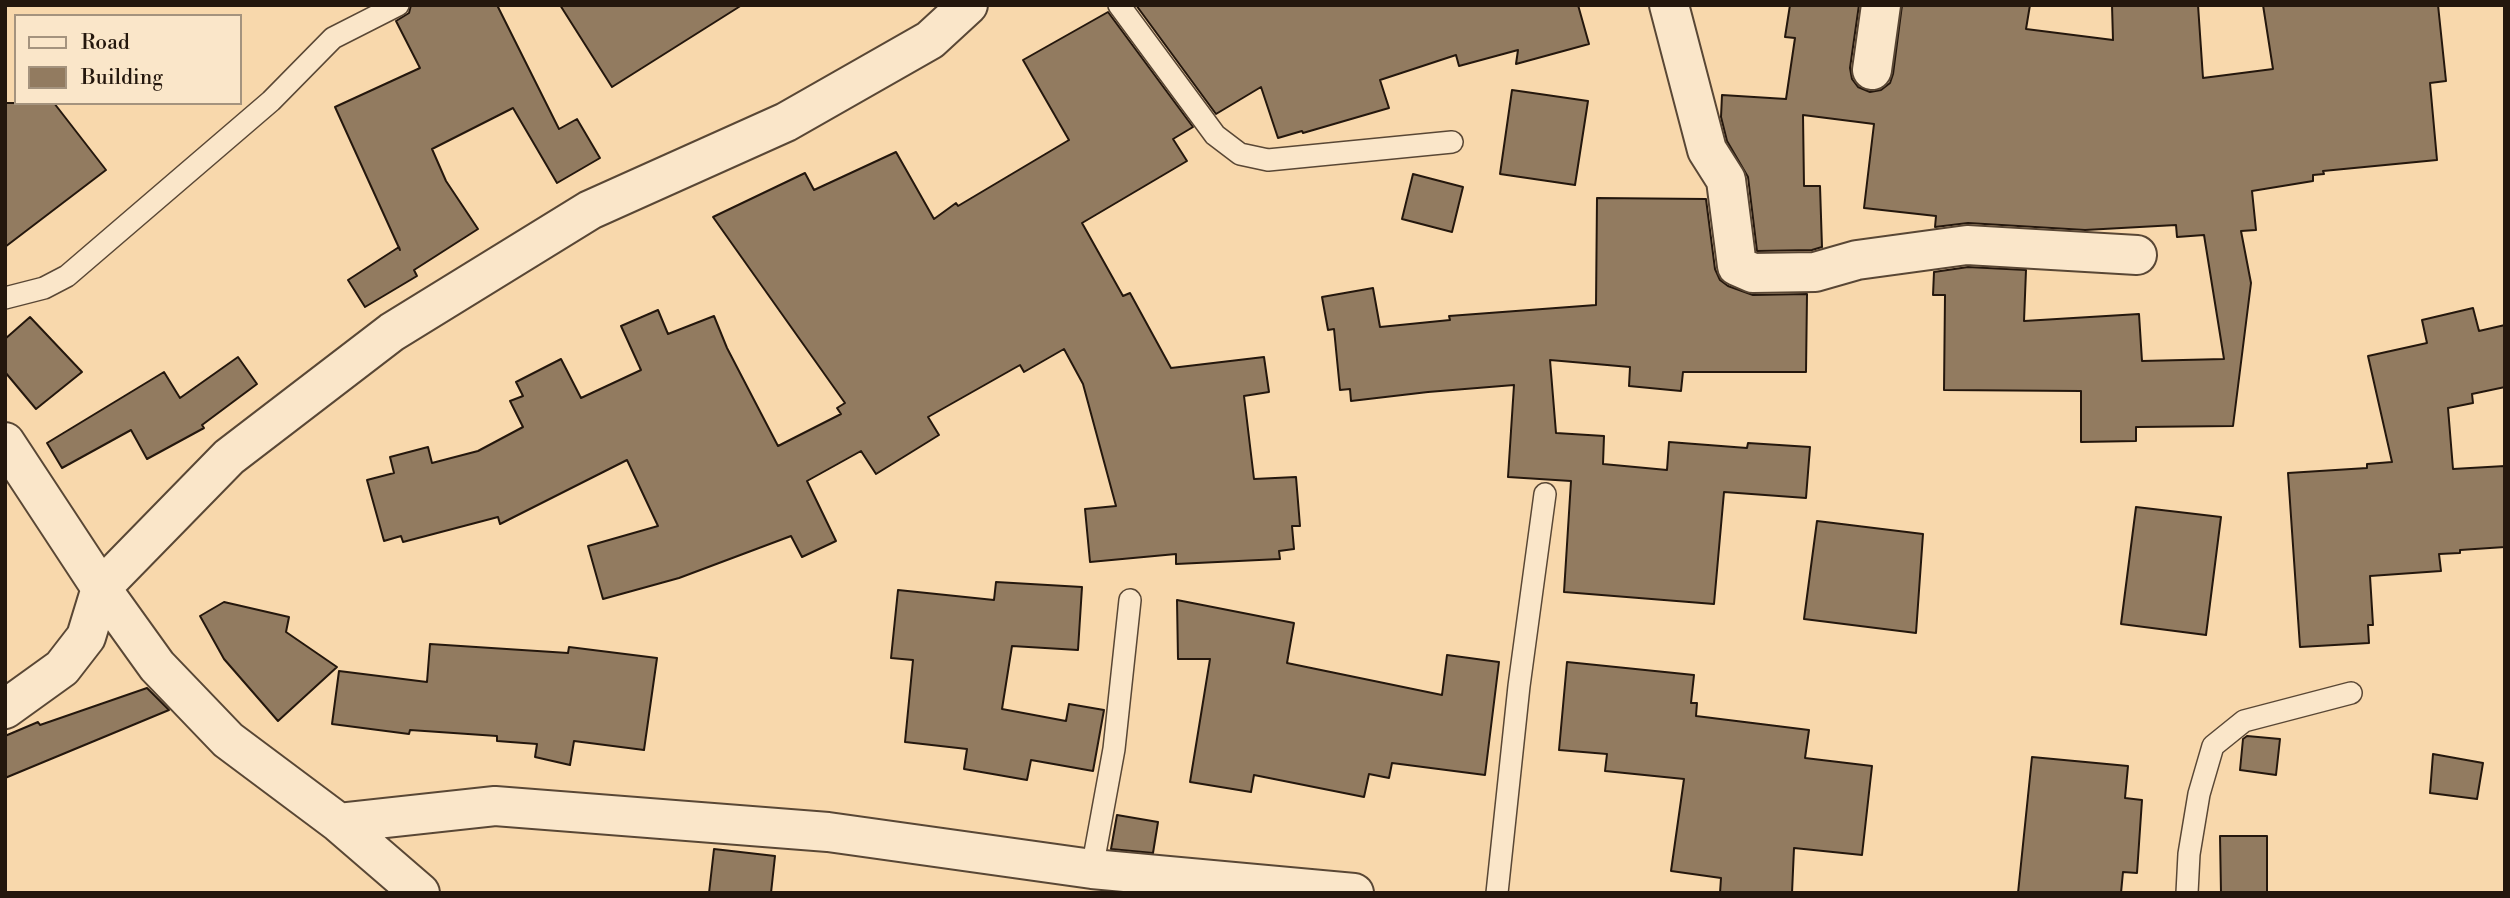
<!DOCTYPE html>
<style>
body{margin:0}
#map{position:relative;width:2510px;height:898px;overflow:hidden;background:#f8d8ac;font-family:"Libre Bodoni",serif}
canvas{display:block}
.frame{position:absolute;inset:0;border:7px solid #24170d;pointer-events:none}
.legend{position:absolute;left:14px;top:14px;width:228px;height:91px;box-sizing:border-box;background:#fae6c9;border:2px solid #a4937e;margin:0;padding:9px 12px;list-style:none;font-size:21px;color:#24170d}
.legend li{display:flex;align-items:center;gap:14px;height:35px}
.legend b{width:35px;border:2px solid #a4937e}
</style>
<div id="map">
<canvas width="2510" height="898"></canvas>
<div class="frame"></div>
<ul class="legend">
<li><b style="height:9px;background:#fae6c9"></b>Road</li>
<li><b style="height:19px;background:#927b60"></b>Building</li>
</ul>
</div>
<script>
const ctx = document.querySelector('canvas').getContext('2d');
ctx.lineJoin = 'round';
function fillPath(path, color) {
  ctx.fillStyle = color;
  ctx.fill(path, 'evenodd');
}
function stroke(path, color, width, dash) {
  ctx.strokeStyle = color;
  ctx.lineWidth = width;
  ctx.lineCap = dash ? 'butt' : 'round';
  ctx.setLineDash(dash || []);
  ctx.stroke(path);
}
const building = new Path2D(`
 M 411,5 L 497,5 L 559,129 L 577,119 L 600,158 L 557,183 L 513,108 L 432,149 L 446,181 L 478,229 L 414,270 L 417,276 L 365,307 L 348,280 L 399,247 L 400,250 L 335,107 L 420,68 L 396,21 L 409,13 Z
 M 560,5 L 742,5 L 612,87 Z
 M 1136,5 L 1578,5 L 1589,44 L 1516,64 L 1518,50 L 1459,66 L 1456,55 L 1380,80 L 1389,108 L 1303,133 L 1302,131 L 1278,138 L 1261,87 L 1216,114 Z
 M 1790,5 L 1859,5 L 1850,68 L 1852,79 L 1858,87 L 1870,92 L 1881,90 L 1890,83 L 1893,74 L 1902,5 L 2030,5 L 2026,29 L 2113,40 L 2112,5 L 2198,5 L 2203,78 L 2273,69 L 2263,5 L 2438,5 L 2446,81 L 2430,83 L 2437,160 L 2323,171 L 2324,174 L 2313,175 L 2313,181 L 2252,191 L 2256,230 L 2241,231 L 2251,283 L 2233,426 L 2136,427 L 2136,441 L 2081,442 L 2081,391 L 1944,390 L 1945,295 L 1933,295 L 1934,272 L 1968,267 L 2026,270 L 2024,321 L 2139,314 L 2142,361 L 2224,359 L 2204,235 L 2177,237 L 2176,225 L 2085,230 L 1968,223 L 1935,227 L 1936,216 L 1864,208 L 1874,124 L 1803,115 L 1804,186 L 1820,186 L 1822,247 L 1812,250 L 1757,251 L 1748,177 L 1727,141 L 1721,117 L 1722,95 L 1786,99 L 1795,38 L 1785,37 Z
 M 1108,12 L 1193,127 L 1173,139 L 1187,161 L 1082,223 L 1123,296 L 1130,293 L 1171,368 L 1264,357 L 1269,392 L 1244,396 L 1254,479 L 1296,477 L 1300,526 L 1292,526 L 1294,549 L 1279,551 L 1280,559 L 1176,564 L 1176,554 L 1090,562 L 1085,509 L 1116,506 L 1083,384 L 1064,349 L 1024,372 L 1020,365 L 928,417 L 939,435 L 876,474 L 861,451 L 807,481 L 836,541 L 802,557 L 791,536 L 679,578 L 603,599 L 588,546 L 658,526 L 627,460 L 500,524 L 498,517 L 403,542 L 401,536 L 384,541 L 367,480 L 394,473 L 390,457 L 428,447 L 432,463 L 478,451 L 523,427 L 510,401 L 523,396 L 516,382 L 561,359 L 581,398 L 641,370 L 621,326 L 658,310 L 668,334 L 714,316 L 727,348 L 778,446 L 841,414 L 837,408 L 845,403 L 713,217 L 805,173 L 814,190 L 896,152 L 934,219 L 956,203 L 958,206 L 1069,140 L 1023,60 Z
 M 1512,90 L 1588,101 L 1575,185 L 1500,174 Z
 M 5,103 L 54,103 L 106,170 L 5,247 Z
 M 1413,174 L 1463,187 L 1452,232 L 1402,219 Z
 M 1597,198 L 1706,199 L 1715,269 L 1720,280 L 1728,286 L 1753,295 L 1807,294 L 1806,372 L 1683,372 L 1681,391 L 1629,386 L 1630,367 L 1550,360 L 1556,433 L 1604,436 L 1603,464 L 1667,470 L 1669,442 L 1747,448 L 1748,443 L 1810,447 L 1806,498 L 1724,492 L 1714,604 L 1564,592 L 1571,481 L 1508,477 L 1514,385 L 1428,392 L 1351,401 L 1350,389 L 1340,390 L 1334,329 L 1328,330 L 1322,297 L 1373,288 L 1380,327 L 1450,320 L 1449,316 L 1596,305 Z
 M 2473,308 L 2479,331 L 2505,325 L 2505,387 L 2472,394 L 2473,403 L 2448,408 L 2453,469 L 2505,466 L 2505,547 L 2460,550 L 2460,553 L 2439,554 L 2441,571 L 2370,576 L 2373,625 L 2368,625 L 2369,643 L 2300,647 L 2288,473 L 2367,468 L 2367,464 L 2392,462 L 2368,356 L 2427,343 L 2422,320 Z
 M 30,317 L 82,372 L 36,409 L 5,372 L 5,339 Z
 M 238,357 L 257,384 L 202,425 L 204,428 L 147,459 L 131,430 L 62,468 L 47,443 L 164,372 L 180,398 Z
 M 2136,507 L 2221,517 L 2206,635 L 2121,624 Z
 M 1817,521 L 1923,534 L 1916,633 L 1804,619 Z
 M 996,582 L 1082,587 L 1078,650 L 1012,646 L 1002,709 L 1066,721 L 1069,704 L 1104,710 L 1093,771 L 1031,760 L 1027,780 L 964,769 L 967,749 L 905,742 L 913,660 L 891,658 L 898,590 L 994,600 Z
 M 1177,600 L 1294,623 L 1287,663 L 1442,695 L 1447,655 L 1499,662 L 1485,775 L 1392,763 L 1389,778 L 1369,774 L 1364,797 L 1254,775 L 1251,792 L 1190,782 L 1210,659 L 1178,659 Z
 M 224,602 L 289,617 L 286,632 L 337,667 L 278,721 L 224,659 L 200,616 Z
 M 430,644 L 568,653 L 569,647 L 657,658 L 644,750 L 574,741 L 570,765 L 535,757 L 537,744 L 497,741 L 497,736 L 410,730 L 409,734 L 332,724 L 339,671 L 427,682 Z
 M 1567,662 L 1694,675 L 1691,703 L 1697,703 L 1696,716 L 1809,730 L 1805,758 L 1872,766 L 1862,855 L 1794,848 L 1792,893 L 1720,893 L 1721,878 L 1671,871 L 1684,779 L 1605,771 L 1607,754 L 1559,750 Z
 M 147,688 L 169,710 L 5,778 L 5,736 L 38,722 L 40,725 Z
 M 2247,736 L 2280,739 L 2276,775 L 2240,770 L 2243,739 Z
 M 2433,754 L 2483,763 L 2477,799 L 2430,793 Z
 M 2032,757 L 2128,766 L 2125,798 L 2142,800 L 2137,873 L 2123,872 L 2121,893 L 2018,893 Z
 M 1117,815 L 1158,822 L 1153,853 L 1111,849 Z
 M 2220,836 L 2267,836 L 2267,893 L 2221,893 Z
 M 714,849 L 775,856 L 771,893 L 709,893 Z`);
const service = new Path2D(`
 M 1119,5 L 1215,135 L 1240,154 L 1268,160 L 1452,142
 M 5,298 L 44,288 L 67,276 L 271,101 L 333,38 L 398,5
 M 1092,869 L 1114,749 L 1130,600
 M 1497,893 L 1519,686 L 1545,494
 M 2187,893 L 2189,854 L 2199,794 L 2213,746 L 2244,721 L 2351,693`);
const minor = new Path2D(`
 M 1669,5 L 1707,150 L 1726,180 L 1737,266 L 1753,273 L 1815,272 L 1857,260 L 1967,245 L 2137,255
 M 1872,70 L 1881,5
 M 5,442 L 101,588 L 157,666 L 228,740 L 339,823 L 420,893
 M 5,709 L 62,668 L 86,637 L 101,588 L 229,457 L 392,332 L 590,210 L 786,122 L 930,40 L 968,5
 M 339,823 L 495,806 L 828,832 L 1092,869 L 1354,893`);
fillPath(building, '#927b60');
stroke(building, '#24170d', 2);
stroke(service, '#594735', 24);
stroke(minor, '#594735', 42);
stroke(service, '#fae6c9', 21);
stroke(minor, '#fae6c9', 38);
</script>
